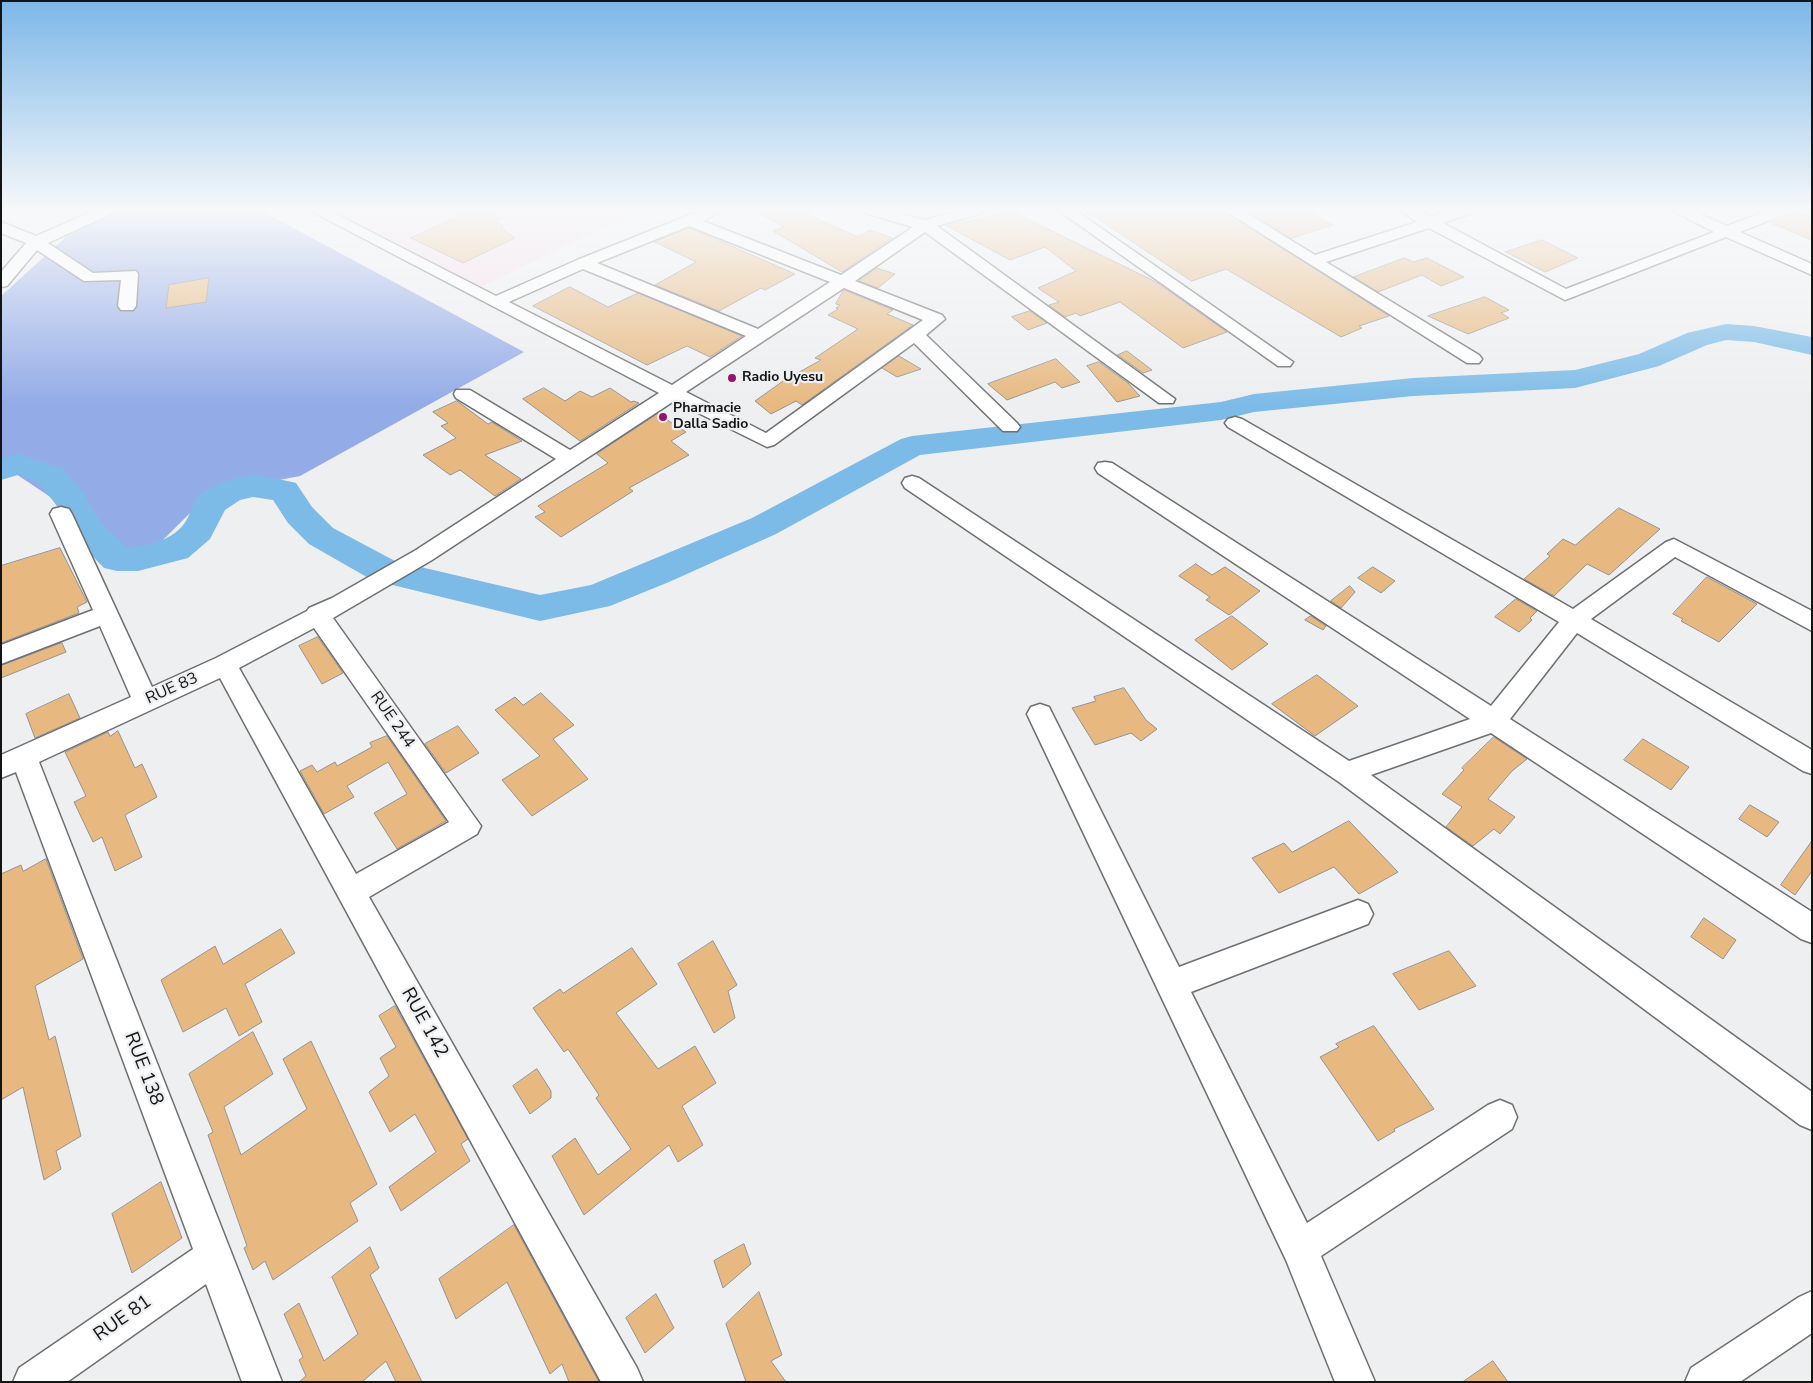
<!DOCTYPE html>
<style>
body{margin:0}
#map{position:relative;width:1813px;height:1383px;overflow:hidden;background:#eeeff1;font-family:"Nunito Sans",sans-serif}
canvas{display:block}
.frame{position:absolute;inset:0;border:2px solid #131414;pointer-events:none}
</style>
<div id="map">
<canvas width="1813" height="1383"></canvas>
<div class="frame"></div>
</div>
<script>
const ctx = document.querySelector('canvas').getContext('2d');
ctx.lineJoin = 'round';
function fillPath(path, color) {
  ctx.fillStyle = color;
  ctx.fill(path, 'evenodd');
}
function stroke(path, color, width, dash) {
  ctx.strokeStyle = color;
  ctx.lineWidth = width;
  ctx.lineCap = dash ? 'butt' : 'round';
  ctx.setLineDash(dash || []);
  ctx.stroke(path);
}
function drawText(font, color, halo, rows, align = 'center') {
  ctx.font = font + ' "Nunito Sans",sans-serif';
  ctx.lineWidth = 4.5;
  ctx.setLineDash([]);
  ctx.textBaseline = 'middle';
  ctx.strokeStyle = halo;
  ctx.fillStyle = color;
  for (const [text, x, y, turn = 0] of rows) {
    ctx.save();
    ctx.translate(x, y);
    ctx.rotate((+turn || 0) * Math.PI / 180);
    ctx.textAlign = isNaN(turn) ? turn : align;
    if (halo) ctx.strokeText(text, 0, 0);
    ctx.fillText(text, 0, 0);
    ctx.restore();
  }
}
const industrial = new Path2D(`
 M 329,210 L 639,210 L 481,287 Z`);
const forest = new Path2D(`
 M 117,210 L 260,210 L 524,352 L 300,476 L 210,493 L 161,542 L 131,551 L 16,474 L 1,477 L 1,296 L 66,237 Z`);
const river = new Path2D(`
 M 1726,324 L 1754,326 L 1812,337 L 1812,355 L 1754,342 L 1726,340 L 1707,345 L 1659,366 L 1575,388 L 1413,396 L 1254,412 L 1221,420 L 920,455 L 776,534 L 669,582 L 610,606 L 540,621 L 372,580 L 309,544 L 288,523 L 273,500 L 253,497 L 240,500 L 225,510 L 210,539 L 188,558 L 138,571 L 117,571 L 104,568 L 76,539 L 57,506 L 39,483 L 18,475 L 1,480 L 1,459 L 18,454 L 63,469 L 83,493 L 101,523 L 126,547 C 146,547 171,541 184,524 C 190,516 192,504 198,497 C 207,486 241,475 254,476 C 268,476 283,480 296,483 L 312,507 L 333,528 L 395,561 L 540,595 L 591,585 L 752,518 L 901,439 L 912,436 L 1221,402 L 1254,394 L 1413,378 L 1575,370 L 1639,354 L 1687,333 Z`);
const building = new Path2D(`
 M 473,210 L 482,210 L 502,218 L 495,221 L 504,226 L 500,227 L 515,238 L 463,263 L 411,238 Z
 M 753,210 L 798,210 L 858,237 L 870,230 L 892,238 L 842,272 L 773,231 L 784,227 Z
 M 1085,210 L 1222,210 L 1389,316 L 1359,326 L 1362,328 L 1341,337 L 1226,269 L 1192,281 Z
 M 1246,210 L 1307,210 L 1333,225 L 1292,238 Z
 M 1011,211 L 1156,282 L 1227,332 L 1183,348 L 1120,302 L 1080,316 L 1076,313 L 1065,317 L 1049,305 L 1059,302 L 1038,288 L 1076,271 L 1045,247 L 1010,260 L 947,226 Z
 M 1799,212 L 1812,216 L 1812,240 L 1771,223 Z
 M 689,228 L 711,237 L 795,274 L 765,290 L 761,288 L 719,311 L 655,285 L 696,262 L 655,242 Z
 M 1542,240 L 1578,258 L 1545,272 L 1506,252 Z
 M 1405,258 L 1413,262 L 1427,258 L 1464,277 L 1441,286 L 1422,275 L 1378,292 L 1354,277 Z
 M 877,268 L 895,274 L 878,288 L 859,281 Z
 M 209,278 L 206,302 L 166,308 L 169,285 Z
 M 570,287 L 608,307 L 638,293 L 742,336 L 710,357 L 687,346 L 647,365 L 533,306 Z
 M 844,290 L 893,310 L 887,314 L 913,325 L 802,405 L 796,401 L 771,414 L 755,401 L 783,381 L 821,360 L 815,358 L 858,329 L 828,315 L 838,309 L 836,308 L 840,305 L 836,304 Z
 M 1485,297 L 1509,310 L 1501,313 L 1509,318 L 1468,334 L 1428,316 Z
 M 1030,311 L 1047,323 L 1028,330 L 1012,317 Z
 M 1127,351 L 1152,370 L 1143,373 L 1118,355 Z
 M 899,356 L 921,369 L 897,377 L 882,368 Z
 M 1056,359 L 1080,382 L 1062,388 L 1055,382 L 1007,400 L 988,384 Z
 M 1099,362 L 1128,383 L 1140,396 L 1117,402 L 1087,366 Z
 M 544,388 L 565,401 L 580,391 L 592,397 L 610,388 L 631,402 L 634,401 L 639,403 L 580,441 L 523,399 Z
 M 457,401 L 488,424 L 492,422 L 522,441 L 485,455 L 521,479 L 495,496 L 460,470 L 450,475 L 423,455 L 456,438 L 441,426 L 448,423 L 433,412 Z
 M 658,414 L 686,432 L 671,441 L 689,455 L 629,488 L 633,491 L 561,537 L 535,517 L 545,512 L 538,506 L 608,463 L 597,454 Z
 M 1619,508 L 1660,529 L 1609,575 L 1587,564 L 1554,596 L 1524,579 L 1550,556 L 1547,554 L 1563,539 L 1575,545 Z
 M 60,548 L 87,602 L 77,607 L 79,613 L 1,643 L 1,566 Z
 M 1196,564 L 1212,575 L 1225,567 L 1260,591 L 1229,615 L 1206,600 L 1210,597 L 1179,576 Z
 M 1373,567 L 1395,581 L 1381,593 L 1358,578 Z
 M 1707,577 L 1757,604 L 1719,642 L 1681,621 L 1683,619 L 1673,614 Z
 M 1350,586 L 1355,592 L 1341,608 L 1331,601 Z
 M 1516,599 L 1537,611 L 1530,618 L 1532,620 L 1519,632 L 1495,617 Z
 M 1232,616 L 1268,644 L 1232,670 L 1195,640 Z
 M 1311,616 L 1326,626 L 1323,630 L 1305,620 Z
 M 318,637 L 343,673 L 322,684 L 299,646 Z
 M 62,643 L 66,652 L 1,678 L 1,666 Z
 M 1317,675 L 1358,706 L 1315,736 L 1272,704 Z
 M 1124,688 L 1146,720 L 1157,729 L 1141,741 L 1131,733 L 1095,745 L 1072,708 L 1096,701 L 1094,697 Z
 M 541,693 L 574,725 L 553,739 L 588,779 L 532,816 L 502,780 L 540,756 L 495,710 L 515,697 L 523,705 Z
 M 69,694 L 80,718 L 35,738 L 26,714 Z
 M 458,726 L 479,753 L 446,773 L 425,744 Z
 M 118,731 L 135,768 L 142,764 L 157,797 L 125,815 L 142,857 L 115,871 L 102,837 L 93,842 L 74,802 L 86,796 L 65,752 L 108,732 L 110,736 Z
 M 387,736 L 446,821 L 397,849 L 374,813 L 407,794 L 388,762 L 347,786 L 354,797 L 324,814 L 300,771 L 312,765 L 317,772 L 335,762 L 337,766 L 372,747 L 370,743 Z
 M 1494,737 L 1527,759 L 1512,771 L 1488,799 L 1515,817 L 1500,834 L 1494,829 L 1473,846 L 1446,827 L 1462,807 L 1442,794 L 1464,770 L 1462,768 Z
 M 1643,739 L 1689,767 L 1671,790 L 1624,760 Z
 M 1750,805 L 1779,822 L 1767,837 L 1739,819 Z
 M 1349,821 L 1398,872 L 1359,894 L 1334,867 L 1279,893 L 1252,858 L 1284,843 L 1292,852 Z
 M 1812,841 L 1812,871 L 1795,895 L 1781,885 Z
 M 46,859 L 83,959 L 35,986 L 49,1040 L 55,1036 L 81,1136 L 56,1151 L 61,1169 L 44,1180 L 23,1087 L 1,1100 L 1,874 L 21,865 L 23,871 Z
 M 1704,918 L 1736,940 L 1723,959 L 1691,937 Z
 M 281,929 L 295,953 L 245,984 L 262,1022 L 239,1036 L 226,1008 L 183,1032 L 161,980 L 215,946 L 223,964 Z
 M 713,941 L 737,985 L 728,991 L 735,1018 L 714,1033 L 678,964 Z
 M 632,948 L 657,984 L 616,1013 L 658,1069 L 695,1046 L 716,1083 L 682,1106 L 703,1145 L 678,1162 L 669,1145 L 584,1215 L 552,1156 L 575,1138 L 598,1175 L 631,1149 L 596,1098 L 599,1095 L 568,1049 L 564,1052 L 533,1008 L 560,989 L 563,993 Z
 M 1449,951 L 1476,986 L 1419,1010 L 1393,974 Z
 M 395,1006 L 468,1139 L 461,1144 L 470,1161 L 401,1211 L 389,1187 L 436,1152 L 415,1114 L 390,1132 L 369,1092 L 389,1076 L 380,1058 L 396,1047 L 379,1016 Z
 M 1374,1026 L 1434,1109 L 1394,1129 L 1395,1131 L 1378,1141 L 1320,1057 L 1339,1047 L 1336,1044 Z
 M 253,1032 L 273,1074 L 224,1107 L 241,1155 L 307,1109 L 283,1059 L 311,1041 L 377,1184 L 350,1203 L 358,1221 L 273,1280 L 265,1261 L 253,1270 L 244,1248 L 247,1246 L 208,1135 L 213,1132 L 189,1074 Z
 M 537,1069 L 551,1091 L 551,1098 L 530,1114 L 513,1086 Z
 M 161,1182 L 182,1238 L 132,1273 L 112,1214 Z
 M 514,1225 L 599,1382 L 569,1382 L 562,1364 L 550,1374 L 507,1282 L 456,1319 L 439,1279 Z
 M 744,1244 L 751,1264 L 723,1288 L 714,1261 Z
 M 370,1247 L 379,1268 L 370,1275 L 422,1382 L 396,1382 L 386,1361 L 362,1382 L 299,1382 L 306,1376 L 299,1360 L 303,1357 L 284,1314 L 299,1303 L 324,1361 L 358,1334 L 332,1277 Z
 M 759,1292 L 782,1355 L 771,1361 L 786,1382 L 746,1382 L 726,1324 Z
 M 656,1294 L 674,1328 L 645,1353 L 626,1318 Z
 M 1493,1361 L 1508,1382 L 1463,1382 Z`);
const minor = new Path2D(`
 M 95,210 L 115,210 L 113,213 L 48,243 L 93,273 L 136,271 L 138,274 L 136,306 L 133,310 L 121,310 L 118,306 L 121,280 L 84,281 L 37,250 L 7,286 L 1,287 L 1,272 L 26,243 L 1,233 L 1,222 L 36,236 Z
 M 309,210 L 328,210 L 496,296 L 577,260 L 702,210 L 723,210 L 703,221 L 841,275 L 913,227 L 865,213 L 863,210 L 888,210 L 925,220 L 960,210 L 984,210 L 982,213 L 937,226 L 1175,399 L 1173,403 L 1159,403 L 925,232 L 855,281 L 942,315 L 945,319 L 926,335 L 1017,423 L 1020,427 L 1017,431 L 1003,431 L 914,343 L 774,445 L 767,447 L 674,401 L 432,560 L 333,618 L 481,826 L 477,834 L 369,897 L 637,1368 L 643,1382 L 601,1382 L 220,678 L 39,762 L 282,1382 L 242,1382 L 206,1284 L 67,1382 L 13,1382 L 19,1368 L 193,1249 L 16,772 L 1,778 L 1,755 L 131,697 L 100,626 L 1,664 L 1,645 L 93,610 L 50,514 L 53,509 L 61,507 L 69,509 L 72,514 L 152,687 L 216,658 L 307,611 L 309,608 L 332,598 L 416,550 L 556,459 L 456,398 L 454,394 L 456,390 L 470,390 L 570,450 L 659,393 ZM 689,226 L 830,282 L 758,329 L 597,263 ZM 583,269 L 746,336 L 672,385 L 509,302 ZM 844,288 L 923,320 L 766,433 L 686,392 ZM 314,628 L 449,822 L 356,874 L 239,668 Z
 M 1058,210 L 1075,210 L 1293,362 L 1290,366 L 1278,366 Z
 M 1224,210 L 1242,210 L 1315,255 L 1417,222 L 1400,210 L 1419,210 L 1431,217 L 1451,210 L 1474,210 L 1472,213 L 1443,223 L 1566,289 L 1714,232 L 1671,210 L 1691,210 L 1727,226 L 1769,210 L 1790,210 L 1788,213 L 1740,232 L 1812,264 L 1812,275 L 1726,237 L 1565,300 L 1429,228 L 1326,262 L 1479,355 L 1482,359 L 1479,363 L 1467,363 Z
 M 1235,417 L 1242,419 L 1573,609 L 1666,542 L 1674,539 L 1812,611 L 1812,631 L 1675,557 L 1591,619 L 1812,750 L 1812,774 L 1803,771 L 1577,633 L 1510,719 L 1812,912 L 1812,943 L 1801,939 L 1491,733 L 1371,775 L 1812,1092 L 1812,1130 L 1800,1125 L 1742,1082 L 1339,782 L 905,488 L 902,483 L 905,478 L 912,476 L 919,478 L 1349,761 L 1470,719 L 1098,473 L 1095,468 L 1098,463 L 1105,462 L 1112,463 L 1491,706 L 1559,622 L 1228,427 L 1225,423 L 1228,419 Z
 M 1040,704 L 1049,707 L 1179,967 L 1358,900 L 1368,904 L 1373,914 L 1368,924 L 1191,992 L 1307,1223 L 1488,1105 L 1500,1100 L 1512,1105 L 1517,1117 L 1512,1129 L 1321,1256 L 1375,1382 L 1335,1382 L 1286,1260 L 1027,714 L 1031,707 Z
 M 1812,1291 L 1812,1333 L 1740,1382 L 1685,1382 L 1691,1368 L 1799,1297 Z`);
const markers = [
 [732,378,5,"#94146d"],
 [663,417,5,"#94146d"]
];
const farPoinames = [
 ["Radio Uyesu",742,378],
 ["Pharmacie",673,409],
 ["Dalla Sadio",673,425]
];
const streetNames = [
 ["RUE 83",172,689,-24],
 ["RUE 244",392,720,55]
];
const nearStreetnames = [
 ["RUE 142",424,1023,61],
 ["RUE 138",143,1069,69],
 ["RUE 81",123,1319,-35]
];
fillPath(industrial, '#f6dee8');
fillPath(forest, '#93abe7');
fillPath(river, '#7cbbe7');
fillPath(building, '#e7b980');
stroke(building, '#949291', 1);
stroke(minor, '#6e6f71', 3);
fillPath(minor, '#fff');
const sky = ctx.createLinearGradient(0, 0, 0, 404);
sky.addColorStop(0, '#7db7e8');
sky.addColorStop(0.52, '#f7f8f9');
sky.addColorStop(1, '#f7f8f900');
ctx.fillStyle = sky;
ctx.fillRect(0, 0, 1813, 404);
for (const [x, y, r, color] of markers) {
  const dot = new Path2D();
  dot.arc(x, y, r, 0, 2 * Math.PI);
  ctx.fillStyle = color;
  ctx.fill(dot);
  stroke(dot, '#eeeff1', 2);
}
drawText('bold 14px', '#131414', '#eeeff1', farPoinames, 'left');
drawText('16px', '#131414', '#eeeff1', streetNames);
drawText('19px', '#131414', '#eeeff1', nearStreetnames);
</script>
